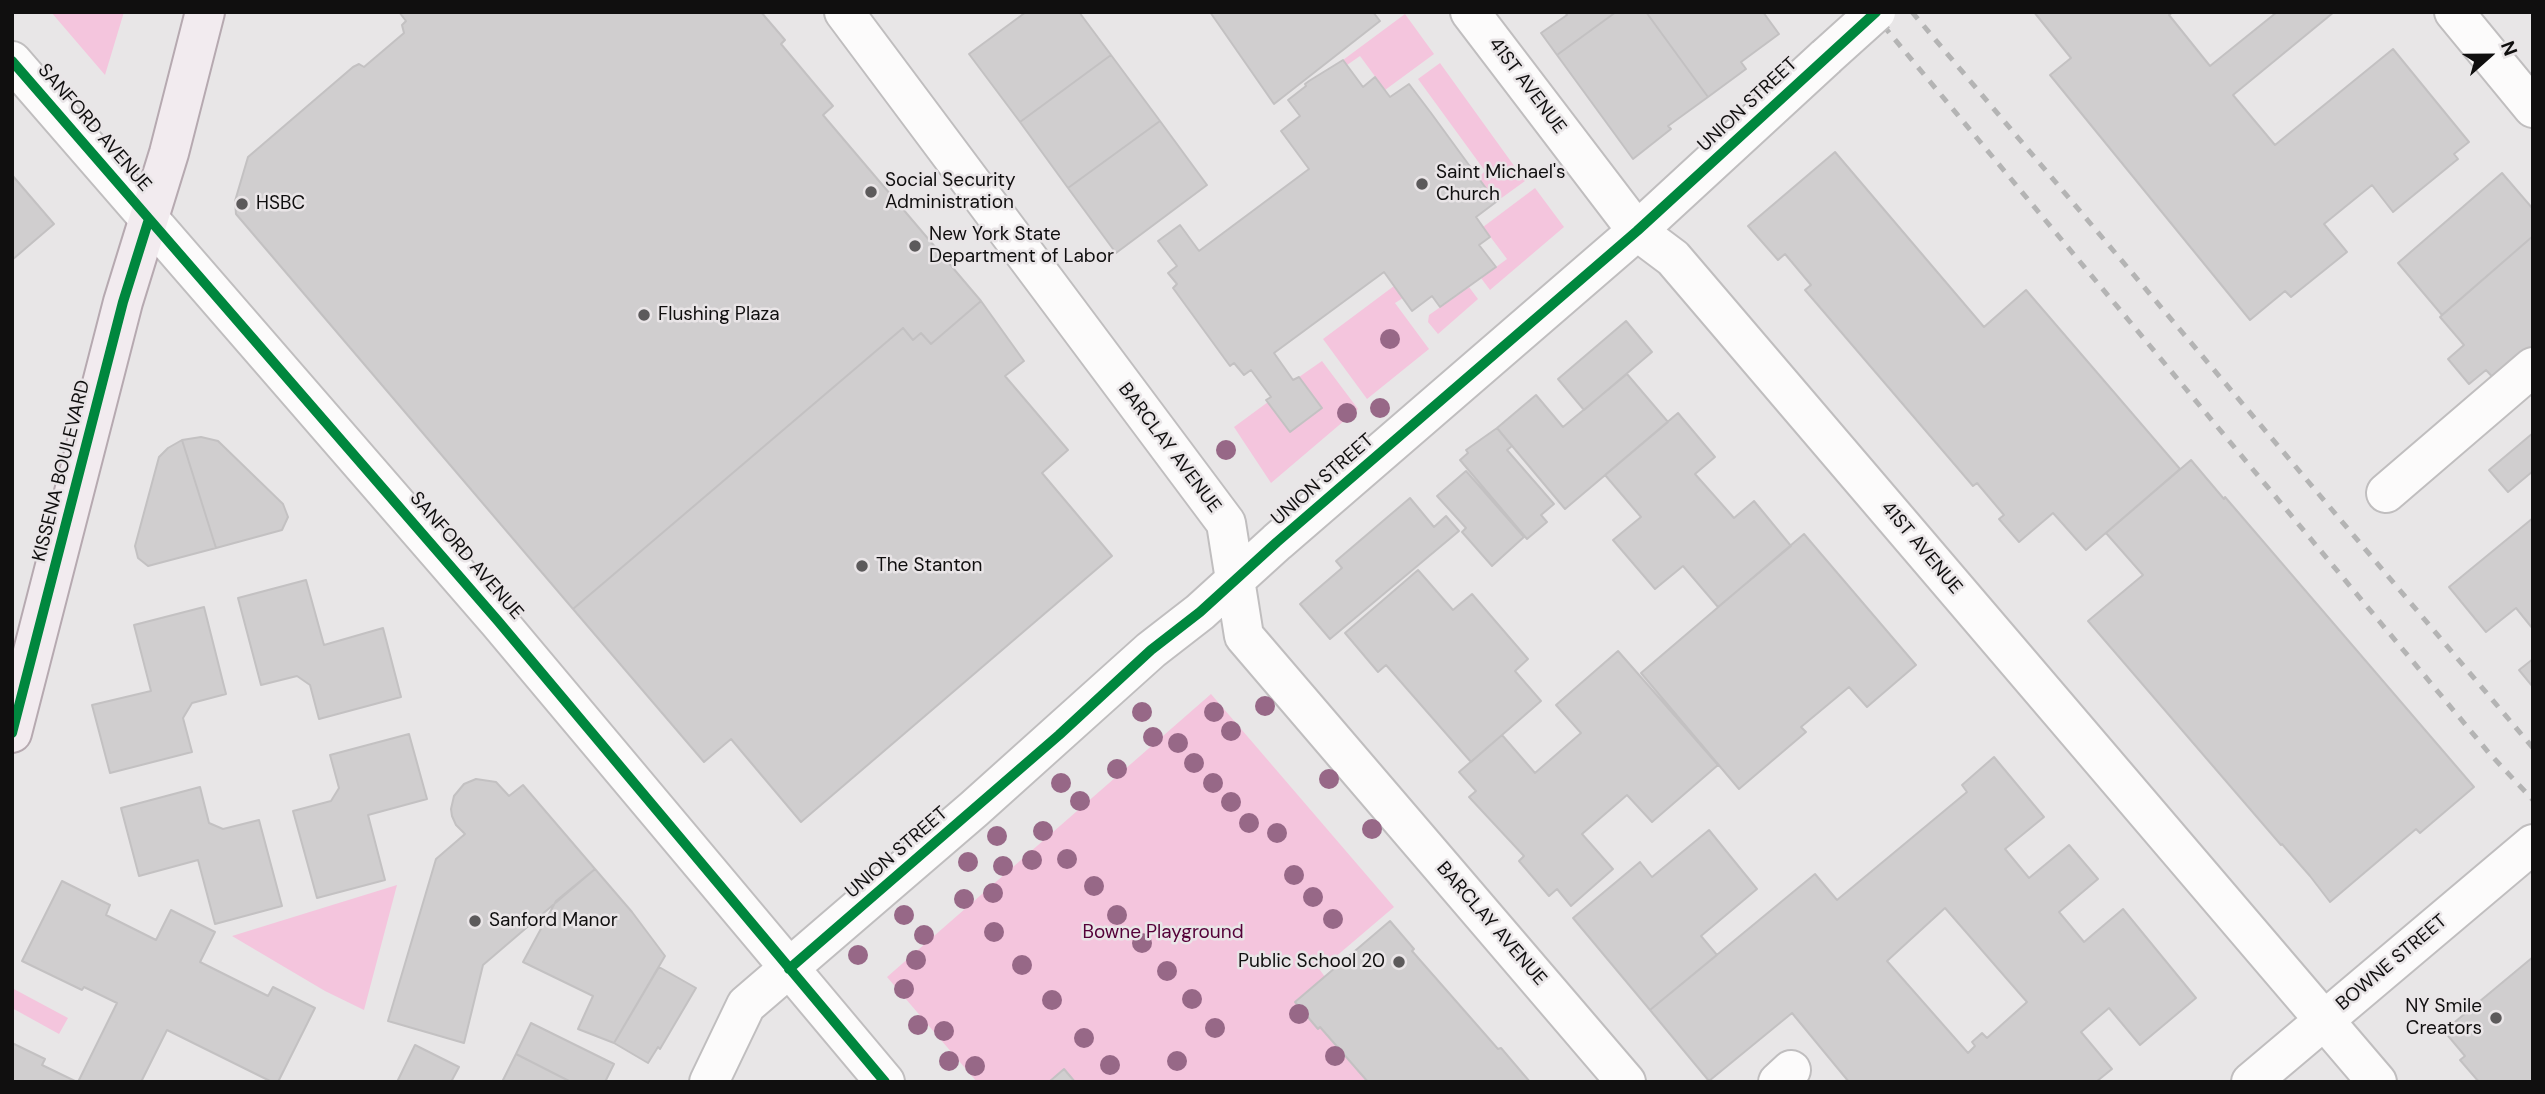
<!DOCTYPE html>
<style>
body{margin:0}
#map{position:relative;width:2545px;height:1094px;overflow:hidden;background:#e8e6e7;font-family:"DM Sans",sans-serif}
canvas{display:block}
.frame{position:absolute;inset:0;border:14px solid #100f0f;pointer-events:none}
.north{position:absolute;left:2454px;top:21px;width:70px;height:70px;-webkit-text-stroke:5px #e9e5e7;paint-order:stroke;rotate:69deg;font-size:19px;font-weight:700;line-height:28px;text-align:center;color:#100f0f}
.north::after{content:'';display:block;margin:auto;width:24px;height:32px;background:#100f0f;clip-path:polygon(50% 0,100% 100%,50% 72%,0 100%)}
</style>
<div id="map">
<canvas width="2545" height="1094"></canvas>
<div class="frame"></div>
<div class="north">N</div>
</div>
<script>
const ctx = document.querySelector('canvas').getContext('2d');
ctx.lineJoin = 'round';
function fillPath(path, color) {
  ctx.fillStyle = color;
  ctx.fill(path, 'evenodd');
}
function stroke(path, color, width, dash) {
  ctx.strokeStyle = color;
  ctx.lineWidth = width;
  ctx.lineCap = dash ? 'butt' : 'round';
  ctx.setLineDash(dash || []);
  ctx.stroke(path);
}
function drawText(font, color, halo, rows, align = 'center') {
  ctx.font = font + ' "DM Sans",sans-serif';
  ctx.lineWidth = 5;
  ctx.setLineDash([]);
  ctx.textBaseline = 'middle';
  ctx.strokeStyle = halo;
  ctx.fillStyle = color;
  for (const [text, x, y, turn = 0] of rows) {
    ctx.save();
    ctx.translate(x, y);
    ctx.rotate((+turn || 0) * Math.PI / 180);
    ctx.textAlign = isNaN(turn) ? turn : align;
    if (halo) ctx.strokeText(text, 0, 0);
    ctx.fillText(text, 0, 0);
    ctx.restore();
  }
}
const green = new Path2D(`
 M 51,12 L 124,12 L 105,75 Z
 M 1405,14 L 1434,54 L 1385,90 L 1360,56 L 1347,65 L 1343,60 Z
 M 1440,63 L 1525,181 L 1496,202 L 1478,178 L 1485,171 L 1418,79 Z
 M 1535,188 L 1564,227 L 1490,290 L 1481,278 L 1507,259 L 1483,227 Z
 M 1394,286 L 1403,298 L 1395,303 L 1429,349 L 1367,399 L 1323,339 Z
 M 1469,287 L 1478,299 L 1438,334 L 1428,322 L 1429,315 Z
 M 1322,361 L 1358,409 L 1271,483 L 1234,427 L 1268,402 L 1290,432 L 1321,409 L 1299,377 Z
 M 1211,694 L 1394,907 L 1320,970 L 1325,977 L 1295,1002 L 1317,1028 L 1320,1027 L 1368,1082 L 977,1082 L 887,977 Z
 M 397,885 L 364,1010 L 325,991 L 232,936 Z
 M 12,988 L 68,1018 L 59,1034 L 12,1008 Z`);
const building = new Path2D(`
 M 399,12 L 761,12 L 785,40 L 781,44 L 833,106 L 823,115 L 981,301 L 931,344 L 921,333 L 913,340 L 903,328 L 573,609 L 236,214 L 235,201 L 248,157 L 353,67 L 359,64 L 364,67 L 404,33 L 402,25 L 406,21 Z
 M 1026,12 L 1079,12 L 1111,55 L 1020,122 L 969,54 Z
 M 1210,12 L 1373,12 L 1380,21 L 1274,104 Z
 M 1565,12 L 1616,12 L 1557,55 L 1541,33 L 1567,15 Z
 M 1616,12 L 1646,12 L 1708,97 L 1668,126 L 1671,129 L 1633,159 L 1557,55 Z
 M 1646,12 L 1763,12 L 1779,34 L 1741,62 L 1746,69 L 1708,97 Z
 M 2034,12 L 2173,12 L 2169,15 L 2210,66 L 2277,12 L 2334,12 L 2233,95 L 2275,145 L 2393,49 L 2469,142 L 2454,154 L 2458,159 L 2393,212 L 2372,185 L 2324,224 L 2347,252 L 2291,297 L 2285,291 L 2250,320 L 2050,75 L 2071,58 Z
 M 1111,55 L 1160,121 L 1068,188 L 1020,122 Z
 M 1343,60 L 1363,87 L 1375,77 L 1390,97 L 1409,84 L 1431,113 L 1496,202 L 1476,217 L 1490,237 L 1479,245 L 1496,267 L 1440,307 L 1432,296 L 1412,311 L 1384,272 L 1274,353 L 1293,380 L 1299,377 L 1322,408 L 1290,432 L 1266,400 L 1271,397 L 1251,370 L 1244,375 L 1234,363 L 1230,366 L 1173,288 L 1177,284 L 1168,273 L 1177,266 L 1158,241 L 1180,225 L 1199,251 L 1309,169 L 1281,131 L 1300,116 L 1288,100 L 1306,86 L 1305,84 L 1309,81 Z
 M 1160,121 L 1207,185 L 1116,253 L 1068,188 Z
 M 1835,152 L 1984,327 L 2026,290 L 2180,469 L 2086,550 L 2053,513 L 2019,542 L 1999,519 L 2004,515 L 1977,483 L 1973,486 L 1805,290 L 1811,285 L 1785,254 L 1778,260 L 1748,226 Z
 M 2502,173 L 2533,209 L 2533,236 L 2442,315 L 2398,263 Z
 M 12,175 L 54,224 L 12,260 Z
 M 2533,236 L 2533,353 L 2498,383 L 2486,370 L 2469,384 L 2448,359 L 2464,345 L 2440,317 Z
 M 981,301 L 1024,361 L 1005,376 L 1068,450 L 1042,473 L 1112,556 L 801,822 L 731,739 L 704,762 L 573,609 L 903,328 L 913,340 L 921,333 L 931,344 Z
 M 1626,321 L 1652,352 L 1584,410 L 1558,379 Z
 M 1627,374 L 1668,422 L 1565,509 L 1497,428 L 1536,395 L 1563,427 Z
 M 1678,413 L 1715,457 L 1695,474 L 1734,518 L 1754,501 L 1791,546 L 1718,607 L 1683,566 L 1655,589 L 1613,540 L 1641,517 L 1605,475 Z
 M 1497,428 L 1512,446 L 1507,450 L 1554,504 L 1541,515 L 1547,522 L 1527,539 L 1460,460 L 1468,453 L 1466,450 Z
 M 2533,433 L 2533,471 L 2508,492 L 2489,470 Z
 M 201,437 L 218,441 L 283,504 L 288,517 L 282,530 L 216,548 L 182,440 Z
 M 182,440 L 216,548 L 148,566 L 138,558 L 135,546 L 159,457 L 168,448 Z
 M 2191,460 L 2224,499 L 2225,497 L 2474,787 L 2420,833 L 2416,829 L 2330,902 L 2310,876 L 2282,844 L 2281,845 L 2088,621 L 2143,575 L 2106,533 Z
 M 1466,471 L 1524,537 L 1492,566 L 1462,532 L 1466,528 L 1437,496 Z
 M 1410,498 L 1434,527 L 1446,516 L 1459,531 L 1330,639 L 1300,604 L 1342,568 L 1336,561 Z
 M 2533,518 L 2533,629 L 2516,608 L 2486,632 L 2449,587 Z
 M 1804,534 L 1916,665 L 1867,707 L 1849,687 L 1801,727 L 1806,732 L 1739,789 L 1641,673 Z
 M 1418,570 L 1453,610 L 1472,594 L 1528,659 L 1515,671 L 1541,701 L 1471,762 L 1386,665 L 1378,672 L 1345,633 Z
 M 306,580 L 324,645 L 383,628 L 401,697 L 319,719 L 310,685 L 297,676 L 261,685 L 238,598 Z
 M 204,607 L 226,694 L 192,703 L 183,718 L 192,752 L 110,773 L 92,705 L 151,691 L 134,625 Z
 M 1618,651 L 1718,765 L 1652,822 L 1627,795 L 1582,834 L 1613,869 L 1571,906 L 1557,889 L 1549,896 L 1519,861 L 1524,856 L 1469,797 L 1476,791 L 1459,772 L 1502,735 L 1535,773 L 1581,733 L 1556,705 Z
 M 2533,659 L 2533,687 L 2519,670 Z
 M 409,734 L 427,799 L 368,815 L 385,880 L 317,898 L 293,811 L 331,801 L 339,788 L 330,755 Z
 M 1994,757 L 2044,817 L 2005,849 L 2029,878 L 2069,845 L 2098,879 L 2059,912 L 2084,942 L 2123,909 L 2196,998 L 2140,1045 L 2109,1008 L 2081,1032 L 2112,1069 L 2096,1082 L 1849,1082 L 1792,1013 L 1709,1081 L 1650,1010 L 1815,874 L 1837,900 L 1967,792 L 1962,785 ZM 1945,908 L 2027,1002 L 1987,1038 L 1982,1033 L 1972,1042 L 1975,1046 L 1968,1053 L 1887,961 Z
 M 476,779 L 496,782 L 509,796 L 523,785 L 595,869 L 483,965 L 464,1043 L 388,1021 L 436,859 L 465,834 L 456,825 L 452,816 L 451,809 L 454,796 L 464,784 Z
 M 200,787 L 209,823 L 223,829 L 259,820 L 282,906 L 215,924 L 198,860 L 139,876 L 121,808 Z
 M 1709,830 L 1757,889 L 1701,936 L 1717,955 L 1650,1010 L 1573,918 L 1640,862 L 1652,877 Z
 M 595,869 L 632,912 L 665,956 L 614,1043 L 578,1029 L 593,996 L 523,962 L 556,901 Z
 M 62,881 L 110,905 L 106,915 L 156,940 L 171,910 L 215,932 L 200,962 L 268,996 L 273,987 L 315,1008 L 278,1082 L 272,1082 L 167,1030 L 141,1082 L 78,1082 L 117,1003 L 84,987 L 82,990 L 22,961 Z
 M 1390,921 L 1414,949 L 1412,951 L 1498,1049 L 1501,1048 L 1530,1082 L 1368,1082 L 1320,1027 L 1318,1029 L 1295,1002 Z
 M 2533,957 L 2533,1082 L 2479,1082 L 2460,1060 L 2465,1056 L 2444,1031 Z
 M 659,967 L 696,988 L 660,1049 L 658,1047 L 648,1063 L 614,1043 Z
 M 531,1023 L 614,1064 L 605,1082 L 571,1082 L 516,1054 Z
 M 12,1043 L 45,1059 L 42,1065 L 77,1082 L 12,1082 Z
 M 415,1045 L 459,1067 L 451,1082 L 397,1082 Z
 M 516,1054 L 571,1082 L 502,1082 Z
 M 1064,1069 L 1075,1082 L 1049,1082 Z`);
const minor = new Path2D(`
 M 844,12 L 1226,523 L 1244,636 L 1626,1082
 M 1470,12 L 1637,231 L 1673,258 L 2377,1082
 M 2454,12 L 2533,108
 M 12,61 L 498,621 L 885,1082
 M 2386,493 L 2533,367
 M 709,1082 L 746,1005 L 974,809 L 1151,650 L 1200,612 L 1277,542 L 1637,231 L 1826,57
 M 1778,1082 L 1791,1070
 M 2251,1082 L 2533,844`);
const major = new Path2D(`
 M 12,733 L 123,302 L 169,153 L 205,12`);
const rail = new Path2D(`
 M 1872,12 L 2489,753 L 2533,800
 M 1912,12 L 2533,748`);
const minorBridge = new Path2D(`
 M 1826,57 L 1876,12`);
const cycleway = new Path2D(`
 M 12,61 L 498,621 L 885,1082
 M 12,733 L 123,302 L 149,219
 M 789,969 L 1059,735 L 1151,650 L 1200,612 L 1277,542 L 1637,231 L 1876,12`);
const trees = [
 [1390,339],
 [1380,408],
 [1347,413],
 [1226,450],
 [1265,706],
 [1142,712],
 [1214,712],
 [1231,731],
 [1153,737],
 [1178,743],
 [1194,763],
 [1117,769],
 [1329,779],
 [1061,783],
 [1213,783],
 [1080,801],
 [1231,802],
 [1249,823],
 [1372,829],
 [1043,831],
 [1277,833],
 [997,836],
 [1067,859],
 [1032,860],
 [968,862],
 [1003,866],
 [1294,875],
 [1094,886],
 [993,893],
 [1313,897],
 [964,899],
 [904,915],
 [1117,915],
 [1333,919],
 [994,932],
 [924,935],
 [1142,943],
 [858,955],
 [916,960],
 [1022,965],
 [1167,971],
 [904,989],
 [1192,999],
 [1052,1000],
 [1299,1014],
 [918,1025],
 [1215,1028],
 [944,1031],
 [1084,1038],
 [1335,1056],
 [949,1061],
 [1177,1061],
 [1110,1065],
 [975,1066]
];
const markers = [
 [1422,184,7,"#5c5a5b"],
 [871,192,7,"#5c5a5b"],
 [242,204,7,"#5c5a5b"],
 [915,246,7,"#5c5a5b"],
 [644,315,7,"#5c5a5b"],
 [862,566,7,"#5c5a5b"],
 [475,921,7,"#5c5a5b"],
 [1399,962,7,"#5c5a5b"],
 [2496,1018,7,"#5c5a5b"]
];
const streetNames = [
 ["41ST AVENUE",1527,86,53],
 ["UNION STREET",1748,105,-43],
 ["SANFORD AVENUE",94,128,49],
 ["BARCLAY AVENUE",1169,448,53],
 ["KISSENA BOULEVARD",62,471,-76],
 ["UNION STREET",1323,480,-41],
 ["41ST AVENUE",1921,548,50],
 ["SANFORD AVENUE",466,556,49],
 ["UNION STREET",897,853,-41],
 ["BARCLAY AVENUE",1491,924,49],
 ["BOWNE STREET",2392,963,-40]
];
const poiNames = [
 ["Saint Michael's",1436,173],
 ["Church",1436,195],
 ["Social Security",885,181],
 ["Administration",885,203],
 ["HSBC",256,204],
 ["New York State",929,235],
 ["Department of Labor",929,257],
 ["Flushing Plaza",658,315],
 ["The Stanton",876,566],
 ["Sanford Manor",489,921],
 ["Public School 20",1385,962,"right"],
 ["NY Smile",2482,1007,"right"],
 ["Creators",2482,1029,"right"]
];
const parkNames = [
 ["Bowne Playground",1163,933]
];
fillPath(green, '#f4c5dd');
fillPath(building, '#d0cecf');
stroke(building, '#c3c1c2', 2);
stroke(minor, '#c0bebf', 42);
stroke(major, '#b6a9b0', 42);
stroke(minor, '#fcfbfb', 38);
stroke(major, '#f2ebef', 38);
stroke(rail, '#b4b4b4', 5, [9, 9]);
stroke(minorBridge, '#c0bebf', 42, []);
stroke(minorBridge, '#fcfbfb', 38);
stroke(cycleway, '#00873e', 10);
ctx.fillStyle = '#976887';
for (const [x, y] of trees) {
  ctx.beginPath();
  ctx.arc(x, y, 10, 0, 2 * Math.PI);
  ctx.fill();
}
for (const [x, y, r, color] of markers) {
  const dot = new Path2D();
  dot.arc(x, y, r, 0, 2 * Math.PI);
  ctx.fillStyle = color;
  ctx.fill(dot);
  stroke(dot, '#e9e5e7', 2.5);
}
drawText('19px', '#100f0f', '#e9e5e7', streetNames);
drawText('19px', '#100f0f', '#e9e5e7', poiNames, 'left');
drawText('19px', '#540038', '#e9e5e7', parkNames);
</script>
